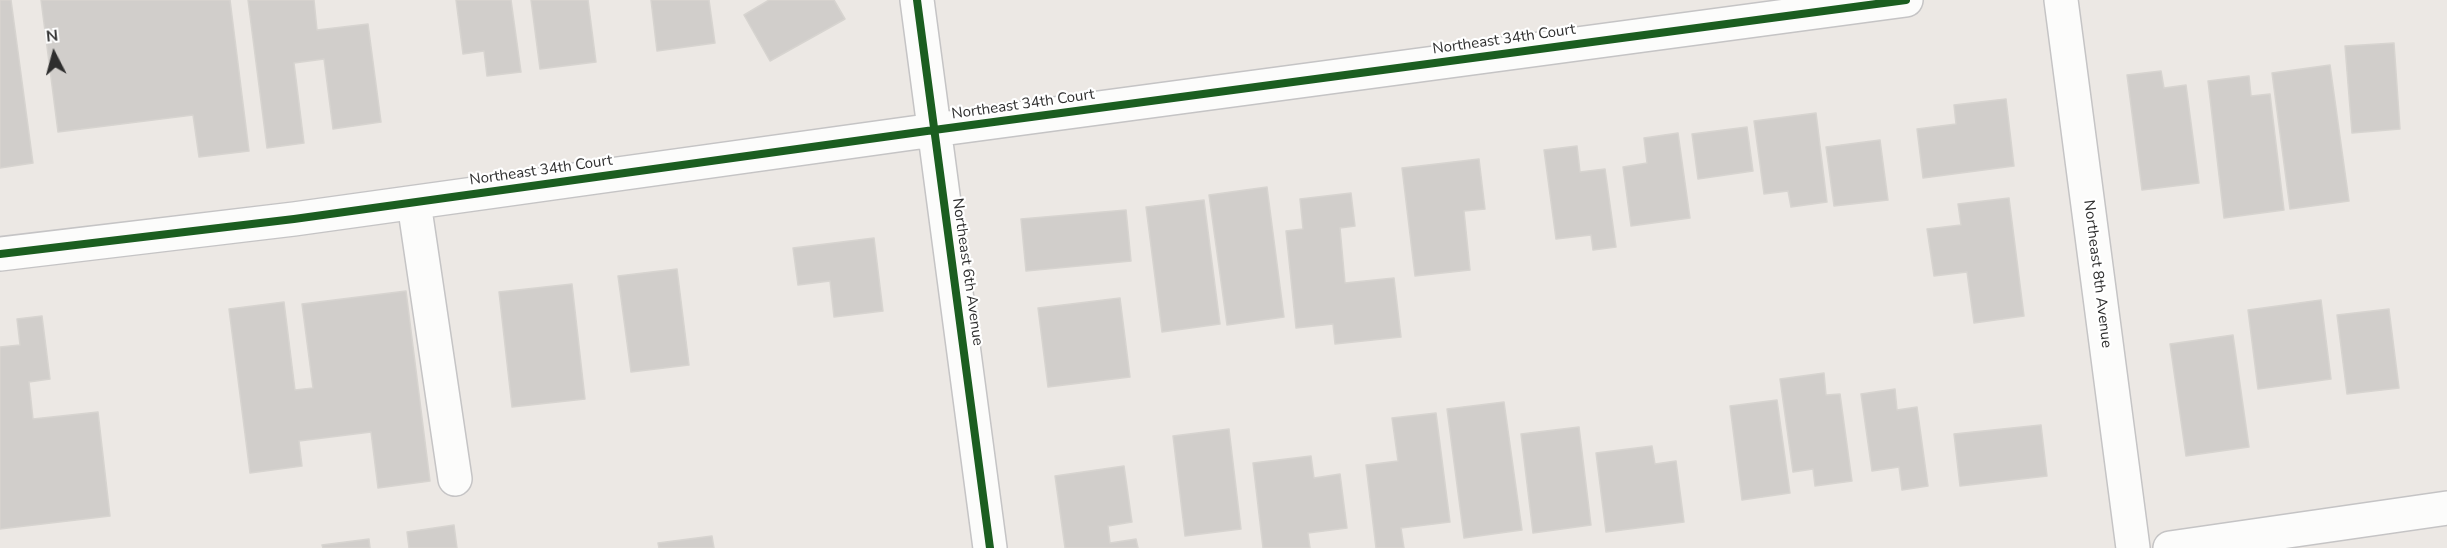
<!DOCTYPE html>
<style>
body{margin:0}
#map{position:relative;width:2447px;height:548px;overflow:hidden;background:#ece8e4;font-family:"Nunito Sans",sans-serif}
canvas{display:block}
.north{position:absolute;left:24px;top:24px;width:60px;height:60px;-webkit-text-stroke:4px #fff;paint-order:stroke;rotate:354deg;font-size:16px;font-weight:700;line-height:24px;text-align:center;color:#2e2e2e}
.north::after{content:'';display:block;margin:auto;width:21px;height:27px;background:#2e2e2e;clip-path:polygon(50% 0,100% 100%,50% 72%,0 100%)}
</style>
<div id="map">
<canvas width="2447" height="548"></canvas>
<div class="north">N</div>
</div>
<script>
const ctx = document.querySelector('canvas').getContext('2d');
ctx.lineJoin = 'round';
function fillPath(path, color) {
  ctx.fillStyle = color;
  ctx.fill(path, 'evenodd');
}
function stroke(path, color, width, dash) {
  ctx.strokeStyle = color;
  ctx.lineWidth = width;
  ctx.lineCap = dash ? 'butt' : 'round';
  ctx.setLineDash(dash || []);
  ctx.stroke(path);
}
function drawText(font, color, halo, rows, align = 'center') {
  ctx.font = font + ' "Nunito Sans",sans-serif';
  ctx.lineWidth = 4.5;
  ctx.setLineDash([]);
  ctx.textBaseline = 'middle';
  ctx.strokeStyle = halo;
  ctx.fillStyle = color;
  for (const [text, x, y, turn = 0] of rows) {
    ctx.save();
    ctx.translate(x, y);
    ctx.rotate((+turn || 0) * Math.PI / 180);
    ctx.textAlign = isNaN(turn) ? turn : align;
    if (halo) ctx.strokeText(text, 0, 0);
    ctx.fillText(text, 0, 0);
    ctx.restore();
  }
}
const building = new Path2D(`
 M 0,0 L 11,0 L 33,163 L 0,168 Z
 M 41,0 L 230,0 L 249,151 L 199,157 L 193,115 L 58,132 Z
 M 248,0 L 314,0 L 317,30 L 368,24 L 381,122 L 333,129 L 324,59 L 294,63 L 304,143 L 267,148 Z
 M 456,0 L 511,0 L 521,72 L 487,76 L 484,51 L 463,54 Z
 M 531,0 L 588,0 L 596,62 L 540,69 Z
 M 651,0 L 709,0 L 715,43 L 657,51 Z
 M 769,0 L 834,0 L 845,19 L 770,61 L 744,15 Z
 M 2394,43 L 2400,129 L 2352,133 L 2345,46 Z
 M 2330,65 L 2349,201 L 2290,209 L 2272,73 Z
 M 2161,71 L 2164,88 L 2186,85 L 2199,183 L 2142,190 L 2127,75 Z
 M 2249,76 L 2251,96 L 2270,94 L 2284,210 L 2224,218 L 2208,81 Z
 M 2006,99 L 2014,166 L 1923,178 L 1917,129 L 1956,124 L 1954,105 Z
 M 1816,113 L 1827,202 L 1791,207 L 1788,191 L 1764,194 L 1754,121 Z
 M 1747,127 L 1753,171 L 1698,179 L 1692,134 Z
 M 1678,133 L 1690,218 L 1631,226 L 1623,167 L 1647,163 L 1644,138 Z
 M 1880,140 L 1888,200 L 1834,206 L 1826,147 Z
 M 1577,146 L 1580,172 L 1605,169 L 1616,247 L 1593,250 L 1591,235 L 1556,239 L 1544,150 Z
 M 1479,159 L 1485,209 L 1464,211 L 1470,270 L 1415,276 L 1402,168 Z
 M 1267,187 L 1284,317 L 1227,325 L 1209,195 Z
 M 1351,193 L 1355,226 L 1340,228 L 1345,283 L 1394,278 L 1401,337 L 1335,344 L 1333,324 L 1296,328 L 1286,231 L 1303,229 L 1300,199 Z
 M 2009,198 L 2024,316 L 1974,323 L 1967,272 L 1934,276 L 1927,229 L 1961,225 L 1958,204 Z
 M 1204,200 L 1220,324 L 1162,332 L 1146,207 Z
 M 1126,210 L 1131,261 L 1026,271 L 1021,219 Z
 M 874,238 L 883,311 L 834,317 L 830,281 L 798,285 L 793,248 Z
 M 677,269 L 689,365 L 631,372 L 618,276 Z
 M 572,284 L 585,399 L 512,407 L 499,292 Z
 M 406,291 L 430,481 L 378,488 L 371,432 L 299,441 L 302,466 L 250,473 L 229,309 L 284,302 L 295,390 L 313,388 L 302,304 Z
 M 1120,298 L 1130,377 L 1048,387 L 1038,308 Z
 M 2321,300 L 2331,379 L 2258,389 L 2248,310 Z
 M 2389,309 L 2399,388 L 2347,394 L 2337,315 Z
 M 42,316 L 50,379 L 29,382 L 33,419 L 98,412 L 110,516 L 0,529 L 0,347 L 20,345 L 17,319 Z
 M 2233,335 L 2249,447 L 2186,456 L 2170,344 Z
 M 1824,373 L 1826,395 L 1840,394 L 1852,481 L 1815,486 L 1813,469 L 1793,472 L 1780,379 Z
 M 1895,389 L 1897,410 L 1917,407 L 1928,486 L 1902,490 L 1899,467 L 1872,471 L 1861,394 Z
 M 1777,400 L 1790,493 L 1742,500 L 1730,406 Z
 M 1504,402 L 1522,530 L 1464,538 L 1447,409 Z
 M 1436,413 L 1450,522 L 1401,528 L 1404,548 L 1376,548 L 1366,465 L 1398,461 L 1392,418 Z
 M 2041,425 L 2047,476 L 1960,486 L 1954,434 Z
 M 1579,427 L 1591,525 L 1533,533 L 1521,434 Z
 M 1229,429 L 1241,529 L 1185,536 L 1173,436 Z
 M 1652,446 L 1655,464 L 1676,461 L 1684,522 L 1606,532 L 1596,453 Z
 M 1311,456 L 1314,478 L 1340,474 L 1347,528 L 1308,533 L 1310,548 L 1263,548 L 1253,463 Z
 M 1124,466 L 1132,522 L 1108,526 L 1110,543 L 1136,539 L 1138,548 L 1065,548 L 1055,476 Z
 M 454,525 L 457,548 L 409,548 L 407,532 Z
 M 712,536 L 714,548 L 659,548 L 658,543 Z
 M 369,539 L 370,548 L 323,548 L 322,545 Z`);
const minor = new Path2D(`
 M 917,0 L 990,548
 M 2061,0 L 2133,548
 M 414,203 L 455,479
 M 0,254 L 294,219 L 934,130 L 1906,0
 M 2170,548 L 2447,508`);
const cycleway = new Path2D(`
 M 917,0 L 990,548
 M 0,254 L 294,219 L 934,130 L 1906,0`);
const streetNames = [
 ["Northeast 34th Court",1504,40,-8],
 ["Northeast 34th Court",1023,105,-8],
 ["Northeast 34th Court",541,171,-8],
 ["Northeast 6th Avenue",967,272,82],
 ["Northeast 8th Avenue",2097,274,83]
];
fillPath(building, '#d1cecb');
stroke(building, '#d7d4d0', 1.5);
stroke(minor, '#c5c4c5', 36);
stroke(minor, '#fcfcfb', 33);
stroke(cycleway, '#1b5e20', 8);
drawText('15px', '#2e2e2e', '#fff', streetNames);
</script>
